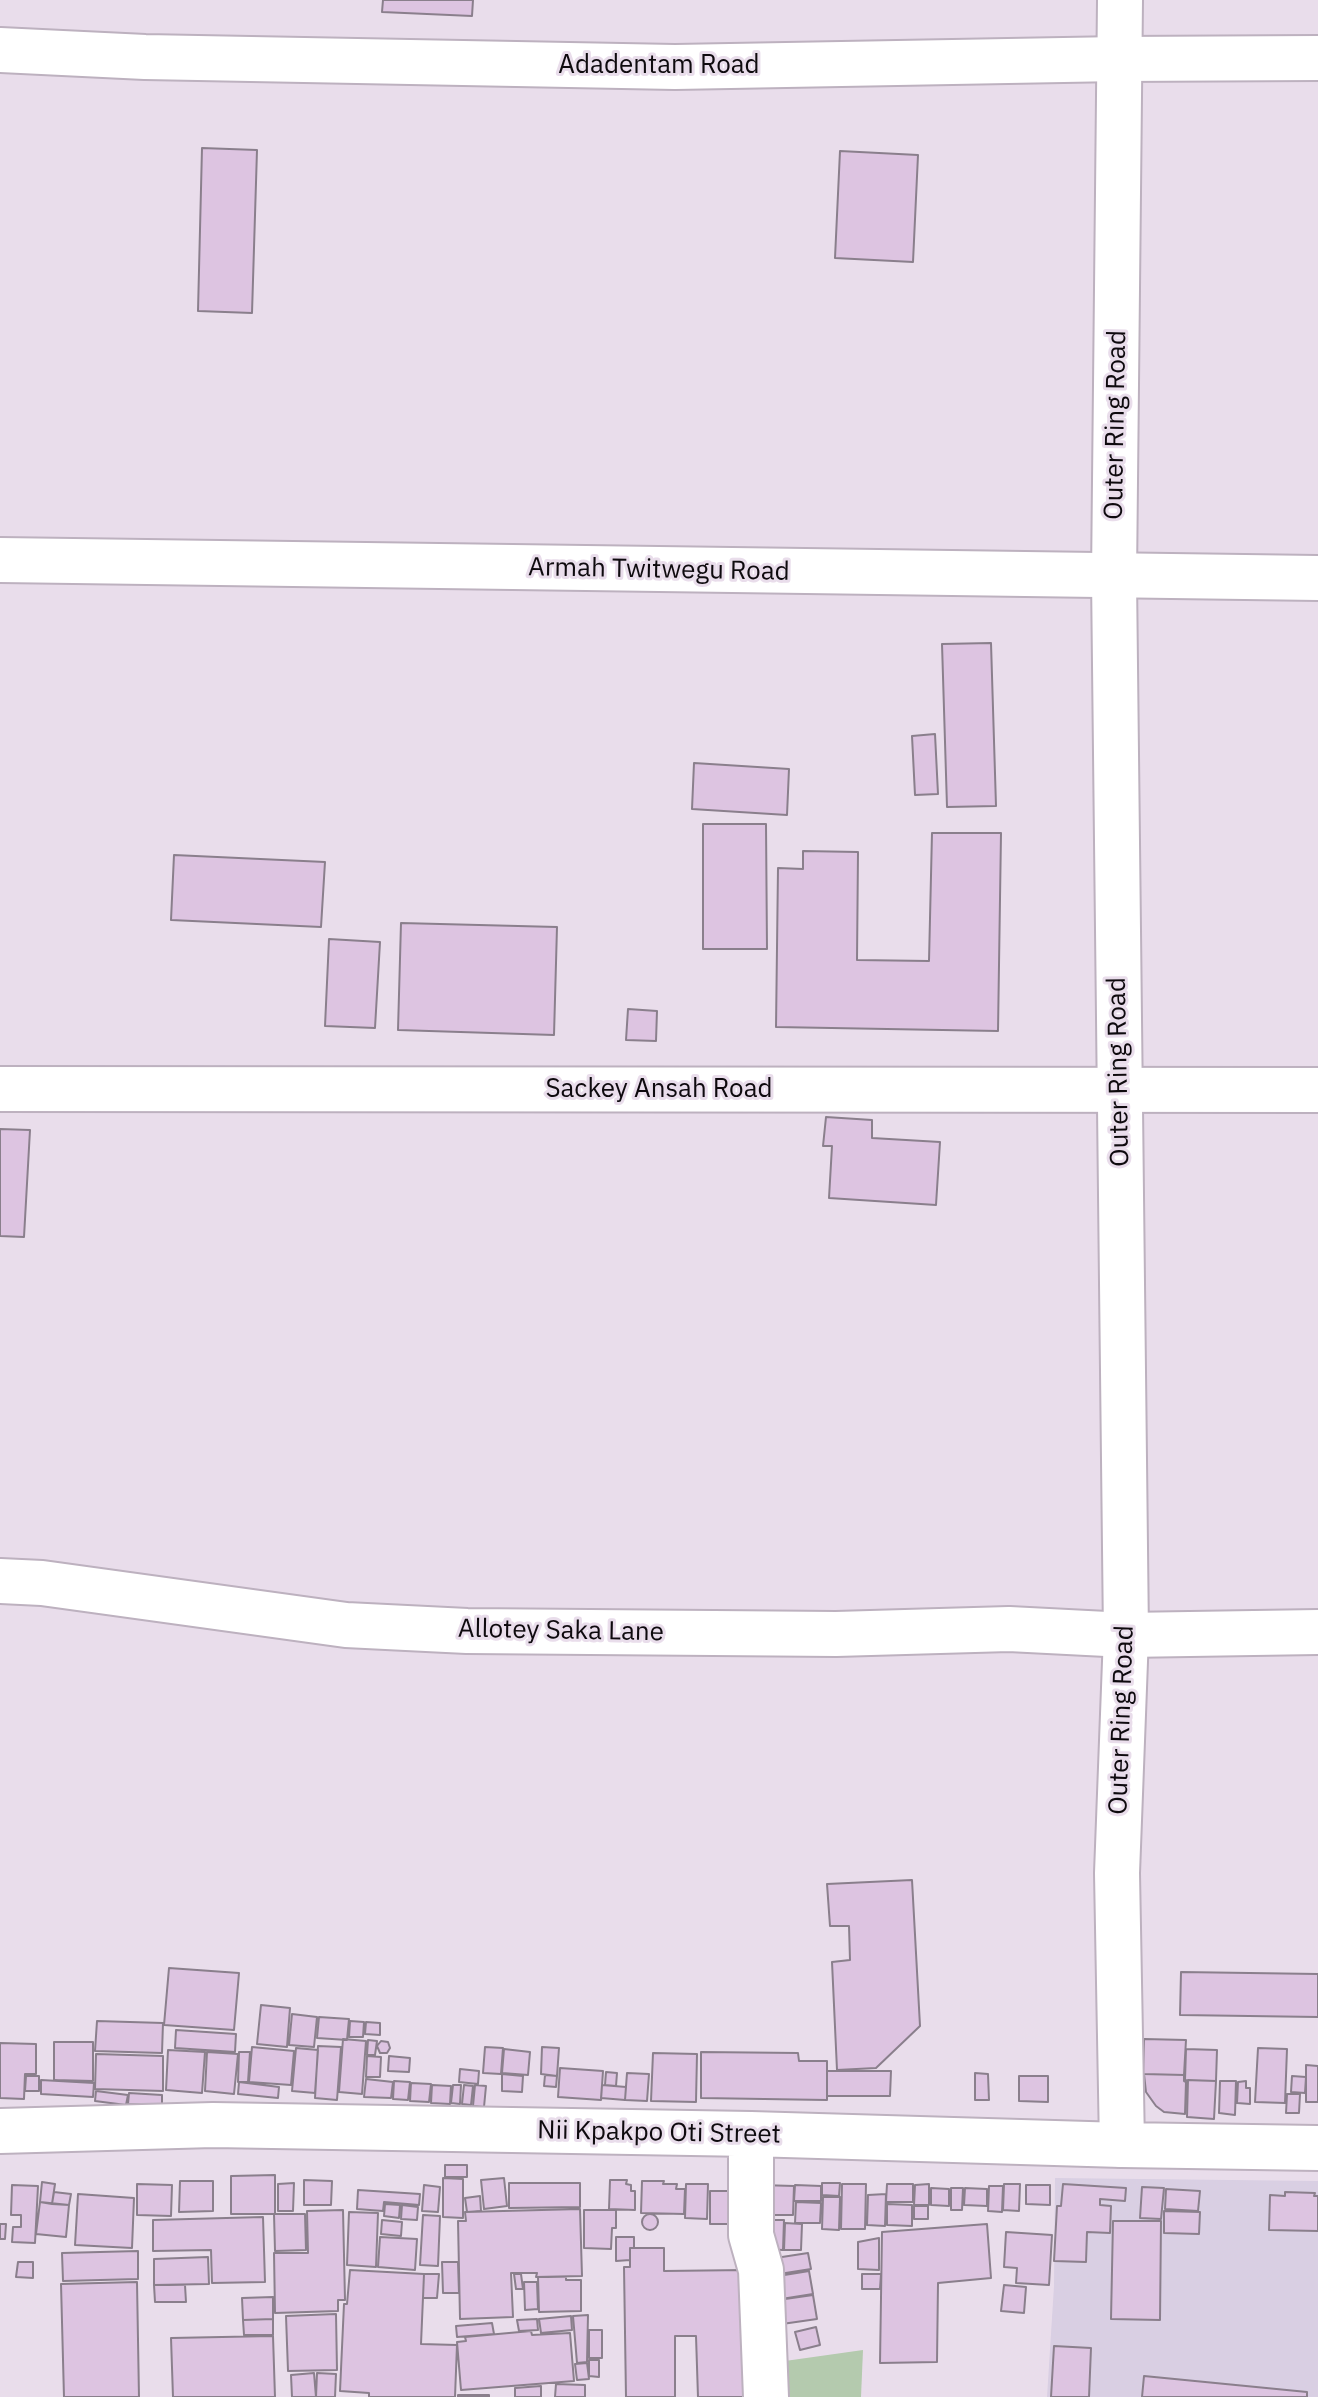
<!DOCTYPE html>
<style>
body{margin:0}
canvas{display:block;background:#e9ddeb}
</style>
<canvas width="1318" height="2397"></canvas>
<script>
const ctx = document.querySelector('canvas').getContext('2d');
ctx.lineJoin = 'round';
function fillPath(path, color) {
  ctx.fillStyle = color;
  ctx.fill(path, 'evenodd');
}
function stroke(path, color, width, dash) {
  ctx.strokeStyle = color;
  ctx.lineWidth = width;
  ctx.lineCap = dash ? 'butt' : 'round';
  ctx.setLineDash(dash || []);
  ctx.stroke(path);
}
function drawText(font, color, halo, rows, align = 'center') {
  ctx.font = font + ' "IBM Plex Sans",sans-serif';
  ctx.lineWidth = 6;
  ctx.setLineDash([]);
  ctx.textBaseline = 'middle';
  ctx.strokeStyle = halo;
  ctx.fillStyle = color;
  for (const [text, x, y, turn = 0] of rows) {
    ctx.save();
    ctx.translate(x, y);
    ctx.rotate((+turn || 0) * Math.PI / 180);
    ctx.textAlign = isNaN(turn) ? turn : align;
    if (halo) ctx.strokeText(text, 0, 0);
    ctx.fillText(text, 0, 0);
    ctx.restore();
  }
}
const education = new Path2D(`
 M 1055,2178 L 1318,2181 L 1318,2397 L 1047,2397 L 1054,2286 Z`);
const green = new Path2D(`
 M 863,2350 L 861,2397 L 779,2397 L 785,2361 Z`);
const building = new Path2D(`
 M 383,0 L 473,0 L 472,16 L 382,12 Z
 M 202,148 L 257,150 L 252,313 L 198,311 Z
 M 840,151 L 918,155 L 913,262 L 835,258 Z
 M 991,643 L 996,806 L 947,807 L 942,644 Z
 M 935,734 L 938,794 L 915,795 L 912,736 Z
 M 694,763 L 789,769 L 787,815 L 692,809 Z
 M 703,824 L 766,824 L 767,949 L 703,949 Z
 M 932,833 L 1001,833 L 998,1031 L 776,1027 L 778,868 L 803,869 L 803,851 L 858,852 L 857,960 L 929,961 Z
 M 174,855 L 325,862 L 321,927 L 171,920 Z
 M 401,923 L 557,927 L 554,1035 L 398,1030 Z
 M 329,939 L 380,942 L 375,1028 L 325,1026 Z
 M 628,1009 L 657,1011 L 656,1041 L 626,1040 Z
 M 826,1117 L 872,1120 L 872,1138 L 940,1142 L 936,1205 L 829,1198 L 832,1146 L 823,1146 Z
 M 0,1129 L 30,1130 L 24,1237 L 0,1236 Z
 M 912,1880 L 920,2026 L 876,2068 L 837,2070 L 832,1962 L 850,1960 L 849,1926 L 830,1926 L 827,1884 Z
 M 169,1968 L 239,1973 L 234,2030 L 164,2025 Z
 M 1181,1972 L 1318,1974 L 1318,2017 L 1180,2015 Z
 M 261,2005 L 290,2008 L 287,2047 L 257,2044 Z
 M 292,2014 L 317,2017 L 314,2047 L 289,2045 Z
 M 319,2017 L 349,2019 L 347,2040 L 317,2038 Z
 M 97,2021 L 163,2023 L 162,2053 L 95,2051 Z
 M 350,2021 L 364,2022 L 363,2037 L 349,2037 Z
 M 366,2022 L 380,2023 L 380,2035 L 365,2034 Z
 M 176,2030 L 236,2034 L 235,2052 L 175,2048 Z
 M 343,2039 L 366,2041 L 362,2094 L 339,2092 Z
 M 1144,2039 L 1186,2040 L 1184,2075 L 1143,2074 Z
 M 368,2040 L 377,2041 L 375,2055 L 367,2055 Z
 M 381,2041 L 388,2042 L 390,2048 L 387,2053 L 380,2053 L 377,2046 Z
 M 54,2042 L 93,2042 L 93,2081 L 54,2080 Z
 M 0,2043 L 36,2044 L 36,2074 L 25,2074 L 24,2099 L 0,2098 Z
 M 318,2046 L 341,2047 L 337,2100 L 315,2098 Z
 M 252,2047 L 294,2051 L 291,2085 L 249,2082 Z
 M 485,2047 L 503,2048 L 501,2074 L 483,2073 Z
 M 542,2047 L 559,2048 L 557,2076 L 541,2074 Z
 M 296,2048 L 318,2050 L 315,2093 L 292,2091 Z
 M 1258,2048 L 1287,2049 L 1285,2103 L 1255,2102 Z
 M 504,2049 L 530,2052 L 528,2075 L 502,2073 Z
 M 1186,2049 L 1217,2050 L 1216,2081 L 1185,2080 Z
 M 168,2050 L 205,2052 L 202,2093 L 166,2090 Z
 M 207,2052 L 238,2054 L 234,2094 L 205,2091 Z
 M 239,2052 L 250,2052 L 248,2082 L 238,2082 Z
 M 701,2052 L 798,2053 L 799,2061 L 827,2061 L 827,2100 L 701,2098 Z
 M 653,2053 L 697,2054 L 696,2102 L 651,2101 Z
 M 96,2054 L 163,2056 L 163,2091 L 95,2089 Z
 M 367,2056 L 381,2057 L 380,2077 L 366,2077 Z
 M 389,2056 L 410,2058 L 409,2072 L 388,2071 Z
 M 1306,2065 L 1318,2066 L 1318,2102 L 1306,2102 Z
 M 560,2068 L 603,2071 L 601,2100 L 558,2097 Z
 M 460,2069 L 479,2071 L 478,2084 L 459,2082 Z
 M 827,2071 L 891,2071 L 890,2096 L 827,2096 Z
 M 606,2072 L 617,2073 L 616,2086 L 605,2085 Z
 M 627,2073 L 649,2074 L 647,2101 L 625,2100 Z
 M 975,2073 L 988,2074 L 989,2100 L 975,2100 Z
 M 502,2074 L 523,2076 L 522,2092 L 502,2091 Z
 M 1144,2074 L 1184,2075 L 1184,2081 L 1186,2082 L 1185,2114 L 1164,2112 L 1156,2106 L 1146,2092 Z
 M 545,2075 L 557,2076 L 556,2087 L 544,2086 Z
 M 26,2076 L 39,2076 L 39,2091 L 25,2091 Z
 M 1019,2076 L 1048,2076 L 1048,2102 L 1019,2101 Z
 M 1292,2076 L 1306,2077 L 1305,2093 L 1291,2092 Z
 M 366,2079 L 393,2082 L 391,2098 L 364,2097 Z
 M 41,2080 L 94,2083 L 93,2097 L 41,2094 Z
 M 1188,2080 L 1216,2081 L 1214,2119 L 1187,2117 Z
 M 394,2081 L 410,2082 L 408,2100 L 393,2099 Z
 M 1220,2081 L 1236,2081 L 1235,2115 L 1219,2113 Z
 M 1246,2081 L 1246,2088 L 1250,2088 L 1250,2104 L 1237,2103 L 1238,2082 Z
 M 239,2082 L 279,2087 L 278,2098 L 238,2094 Z
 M 411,2083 L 431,2084 L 429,2102 L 410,2101 Z
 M 432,2085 L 451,2086 L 450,2104 L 431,2103 Z
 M 453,2085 L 461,2085 L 460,2104 L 451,2103 Z
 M 464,2085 L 473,2086 L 471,2105 L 462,2104 Z
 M 475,2085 L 486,2086 L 484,2107 L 473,2106 Z
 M 602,2085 L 626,2087 L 625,2100 L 601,2098 Z
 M 96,2091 L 128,2095 L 126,2105 L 95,2101 Z
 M 129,2093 L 162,2095 L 162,2105 L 128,2104 Z
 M 1287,2094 L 1300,2094 L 1299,2113 L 1286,2113 Z
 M 445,2165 L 467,2165 L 467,2177 L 445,2177 Z
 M 275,2175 L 275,2214 L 231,2214 L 231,2176 Z
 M 443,2178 L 463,2179 L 463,2218 L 443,2217 Z
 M 504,2178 L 507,2206 L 484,2209 L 481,2180 Z
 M 304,2180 L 332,2181 L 331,2205 L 304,2205 Z
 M 610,2180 L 627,2180 L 626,2184 L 631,2185 L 631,2191 L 635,2191 L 635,2210 L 609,2209 Z
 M 180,2181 L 213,2181 L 213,2211 L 179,2212 Z
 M 642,2181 L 664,2181 L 663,2184 L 677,2184 L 676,2189 L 685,2189 L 684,2214 L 641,2213 Z
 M 42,2182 L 55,2184 L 52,2204 L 40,2202 Z
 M 294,2183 L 293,2211 L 278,2211 L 278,2184 Z
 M 509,2183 L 580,2183 L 580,2207 L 509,2208 Z
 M 822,2183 L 840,2183 L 839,2196 L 822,2195 Z
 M 137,2184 L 172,2185 L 171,2216 L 137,2215 Z
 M 686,2184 L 708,2184 L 707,2219 L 685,2218 Z
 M 842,2184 L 866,2184 L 865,2229 L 841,2229 Z
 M 887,2184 L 913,2184 L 913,2202 L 886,2202 Z
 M 929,2184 L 929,2205 L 914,2205 L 915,2185 Z
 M 1004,2184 L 1020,2184 L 1019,2211 L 1003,2210 Z
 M 1063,2184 L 1126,2188 L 1125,2201 L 1100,2199 L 1100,2205 L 1111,2206 L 1110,2233 L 1087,2232 L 1086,2262 L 1054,2261 L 1057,2206 L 1061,2206 Z
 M 12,2185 L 38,2186 L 35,2243 L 12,2242 L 13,2227 L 21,2227 L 21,2215 L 11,2215 Z
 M 424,2185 L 440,2187 L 438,2212 L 422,2211 Z
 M 760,2185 L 794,2186 L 793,2215 L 758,2215 Z
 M 795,2185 L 821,2186 L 821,2201 L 794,2201 Z
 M 1026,2185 L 1050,2185 L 1050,2205 L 1026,2204 Z
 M 989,2186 L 1003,2186 L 1002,2212 L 988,2211 Z
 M 1142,2187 L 1164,2188 L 1161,2219 L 1140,2218 Z
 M 931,2188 L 949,2189 L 949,2206 L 931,2205 Z
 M 951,2188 L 963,2188 L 962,2210 L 951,2210 Z
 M 965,2188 L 987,2189 L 987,2206 L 964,2205 Z
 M 1166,2189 L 1200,2191 L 1198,2211 L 1165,2209 Z
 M 358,2190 L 420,2194 L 419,2205 L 384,2202 L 383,2211 L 357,2209 Z
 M 710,2191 L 735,2191 L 734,2224 L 710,2224 Z
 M 54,2192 L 71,2194 L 69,2205 L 52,2204 Z
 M 1285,2192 L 1315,2193 L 1314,2196 L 1318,2196 L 1318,2231 L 1269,2230 L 1270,2195 L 1285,2196 Z
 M 78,2194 L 134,2198 L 132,2248 L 75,2245 Z
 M 886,2194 L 885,2226 L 867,2225 L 868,2195 Z
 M 480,2196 L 481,2211 L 467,2212 L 465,2198 Z
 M 823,2197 L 840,2197 L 839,2230 L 822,2229 Z
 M 40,2202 L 69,2205 L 66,2237 L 36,2234 Z
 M 796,2202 L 821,2203 L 820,2223 L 795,2223 Z
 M 385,2204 L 400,2205 L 399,2218 L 384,2216 Z
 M 887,2204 L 912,2205 L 912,2226 L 887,2225 Z
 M 402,2205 L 418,2207 L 417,2220 L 401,2219 Z
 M 914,2206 L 928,2206 L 928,2219 L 914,2219 Z
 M 580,2209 L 582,2276 L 536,2277 L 537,2273 L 511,2273 L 513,2317 L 460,2319 L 458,2221 L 466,2221 L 465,2212 Z
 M 343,2210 L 345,2300 L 338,2300 L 338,2311 L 275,2313 L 274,2253 L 308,2253 L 307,2211 Z
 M 584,2210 L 616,2210 L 616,2228 L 612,2228 L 611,2249 L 584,2248 Z
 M 1164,2211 L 1200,2212 L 1199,2234 L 1164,2233 Z
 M 349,2212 L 378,2213 L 376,2267 L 347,2265 Z
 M642 2222a8 8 0 1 1 16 0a8 8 0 1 1-16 0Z
 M 274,2214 L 305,2214 L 306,2250 L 275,2251 Z
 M 423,2215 L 440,2216 L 438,2266 L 420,2265 Z
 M 263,2217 L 265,2282 L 212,2283 L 211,2250 L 153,2251 L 153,2220 Z
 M 382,2220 L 402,2222 L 401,2236 L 381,2234 Z
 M 762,2220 L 784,2220 L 783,2250 L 761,2249 Z
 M 1113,2221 L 1161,2221 L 1160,2320 L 1111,2319 Z
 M 785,2223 L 802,2224 L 801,2250 L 784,2250 Z
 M 0,2224 L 6,2224 L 5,2239 L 0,2239 Z
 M 987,2224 L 991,2278 L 938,2283 L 937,2362 L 880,2363 L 882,2232 Z
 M 1006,2232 L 1052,2235 L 1049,2285 L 1016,2283 L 1017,2268 L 1004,2267 Z
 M 380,2237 L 417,2239 L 415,2270 L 378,2267 Z
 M 616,2237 L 634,2237 L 634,2248 L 630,2248 L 630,2260 L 616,2261 Z
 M 879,2238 L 879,2270 L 858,2269 L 858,2242 Z
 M 630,2248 L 664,2248 L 664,2271 L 746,2270 L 749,2397 L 698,2397 L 696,2336 L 675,2336 L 675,2397 L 626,2397 L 624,2267 L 630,2267 Z
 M 138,2251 L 138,2279 L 63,2281 L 62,2253 Z
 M 808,2253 L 811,2269 L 773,2275 L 769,2259 Z
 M 208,2257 L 209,2284 L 154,2285 L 154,2259 Z
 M 18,2262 L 33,2262 L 33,2278 L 16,2277 Z
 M 442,2262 L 458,2262 L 459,2293 L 443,2293 Z
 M 350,2270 L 424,2274 L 421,2344 L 457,2345 L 455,2397 L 369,2397 L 369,2393 L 340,2391 L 344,2304 L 347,2304 Z
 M 809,2271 L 813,2294 L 775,2300 L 772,2277 Z
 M 424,2274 L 439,2274 L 437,2298 L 423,2298 Z
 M 514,2274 L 521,2274 L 523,2289 L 516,2289 Z
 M 862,2274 L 881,2274 L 880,2289 L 862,2289 Z
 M 538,2277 L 566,2277 L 566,2280 L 581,2280 L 581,2311 L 539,2312 Z
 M 137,2282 L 139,2397 L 64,2397 L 61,2284 Z
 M 524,2282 L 537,2282 L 538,2309 L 525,2310 Z
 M 154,2285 L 185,2285 L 186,2302 L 155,2302 Z
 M 1004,2285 L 1026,2287 L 1024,2313 L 1001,2311 Z
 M 813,2295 L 817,2319 L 782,2324 L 778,2300 Z
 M 273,2297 L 273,2319 L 243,2320 L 242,2298 Z
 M 336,2314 L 337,2370 L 288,2371 L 286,2316 Z
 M 588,2315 L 587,2362 L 577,2363 L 573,2316 Z
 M 571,2316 L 572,2330 L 541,2333 L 539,2319 Z
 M 273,2319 L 273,2335 L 244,2335 L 243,2320 Z
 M 537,2319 L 538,2330 L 519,2331 L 517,2320 Z
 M 492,2323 L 494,2334 L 457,2337 L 456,2326 Z
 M 816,2327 L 820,2345 L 800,2350 L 795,2332 Z
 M 589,2330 L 602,2330 L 602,2358 L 589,2358 Z
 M 531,2331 L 532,2335 L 570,2333 L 574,2381 L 461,2390 L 457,2342 L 466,2341 L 465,2337 Z
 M 273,2336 L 275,2397 L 173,2397 L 171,2338 Z
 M 1054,2346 L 1091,2348 L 1089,2397 L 1051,2397 Z
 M 589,2360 L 599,2360 L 599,2377 L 589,2376 Z
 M 587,2363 L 589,2379 L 577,2380 L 575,2364 Z
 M 314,2373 L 316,2397 L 292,2397 L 291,2375 Z
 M 317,2373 L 336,2374 L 335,2397 L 316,2397 Z
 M 1144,2376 L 1307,2392 L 1307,2397 L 1142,2397 Z
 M 556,2384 L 585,2385 L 585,2397 L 555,2397 Z
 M 541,2386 L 541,2397 L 515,2397 L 515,2388 Z
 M 458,2395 L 489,2395 L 489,2397 L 458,2397 Z`);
const minor = new Path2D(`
 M 0,50 L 145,57 L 675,67 L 1119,59 L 1318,58
 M 0,560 L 1318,578
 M 0,1089 L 1318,1090
 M 0,1581 L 42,1583 L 346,1625 L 467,1631 L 836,1634 L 1009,1629 L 1126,1635 L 1318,1632
 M 0,2131 L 213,2125 L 751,2134 L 1122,2145
 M 751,2134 L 751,2235 L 761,2270 L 766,2397`);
const tertiary = new Path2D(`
 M 1120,0 L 1114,577 L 1126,1635 L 1117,1873 L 1122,2145 L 1318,2148`);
const streetNames = [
 ["Adadentam Road",659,65],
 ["Outer Ring Road",1116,425,-89],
 ["Armah Twitwegu Road",659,570,1],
 ["Outer Ring Road",1119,1072,-91],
 ["Sackey Ansah Road",659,1089],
 ["Allotey Saka Lane",561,1631,1],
 ["Outer Ring Road",1122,1720,-88],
 ["Nii Kpakpo Oti Street",659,2133,1]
];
fillPath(education, '#d9cfe3');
fillPath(green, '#b4caae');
fillPath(building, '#ddc4e1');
stroke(building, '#8a7f8c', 2);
stroke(minor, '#bdb1bf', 48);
stroke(tertiary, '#bdb1bf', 48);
stroke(minor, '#fff', 44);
stroke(tertiary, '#fff', 44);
drawText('26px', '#0e0a0e', '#e9ddeb', streetNames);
</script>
